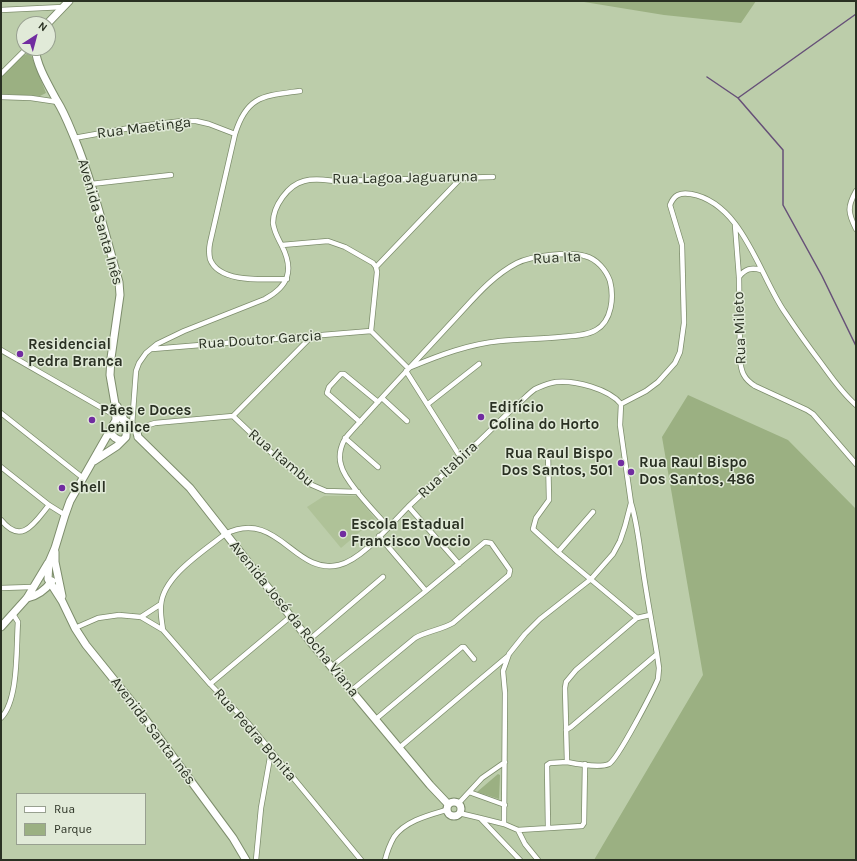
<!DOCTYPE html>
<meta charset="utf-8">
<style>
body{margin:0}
#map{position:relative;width:857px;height:861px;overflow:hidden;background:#bccdaa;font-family:Karla,sans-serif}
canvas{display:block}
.frame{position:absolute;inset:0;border:2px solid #2a3123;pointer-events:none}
.legend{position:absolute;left:16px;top:793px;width:130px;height:52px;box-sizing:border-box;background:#e1ead8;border:1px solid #98a090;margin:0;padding:5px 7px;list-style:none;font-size:12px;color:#2a3123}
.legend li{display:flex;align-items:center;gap:8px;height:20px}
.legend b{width:20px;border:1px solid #98a090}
.north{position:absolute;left:16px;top:16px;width:40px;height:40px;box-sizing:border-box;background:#e1ead8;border:1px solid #98a090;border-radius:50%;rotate:36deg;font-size:11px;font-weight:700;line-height:16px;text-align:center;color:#2a3123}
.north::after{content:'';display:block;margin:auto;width:14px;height:18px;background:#712ca0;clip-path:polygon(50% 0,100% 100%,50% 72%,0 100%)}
</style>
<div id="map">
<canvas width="857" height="861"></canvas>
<div class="frame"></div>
<ul class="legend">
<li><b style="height:5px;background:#fff"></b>Rua</li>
<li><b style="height:11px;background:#9bb082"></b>Parque</li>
</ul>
<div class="north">N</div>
</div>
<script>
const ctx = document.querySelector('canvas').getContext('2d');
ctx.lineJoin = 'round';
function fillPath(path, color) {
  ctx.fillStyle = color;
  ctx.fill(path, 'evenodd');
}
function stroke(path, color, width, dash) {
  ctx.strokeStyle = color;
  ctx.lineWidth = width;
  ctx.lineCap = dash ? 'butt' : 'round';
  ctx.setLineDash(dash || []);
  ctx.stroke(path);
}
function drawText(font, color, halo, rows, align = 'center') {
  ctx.font = font + ' Karla,sans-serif';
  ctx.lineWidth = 3;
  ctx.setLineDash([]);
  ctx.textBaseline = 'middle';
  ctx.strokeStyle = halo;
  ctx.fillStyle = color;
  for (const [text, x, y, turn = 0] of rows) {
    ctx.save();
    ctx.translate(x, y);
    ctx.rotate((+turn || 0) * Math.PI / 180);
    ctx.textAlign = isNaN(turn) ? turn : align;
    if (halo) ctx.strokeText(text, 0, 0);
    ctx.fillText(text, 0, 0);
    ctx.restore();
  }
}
const built = new Path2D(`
 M 324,496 L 357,496 L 375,519 L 341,548 L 307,507 Z`);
const green = new Path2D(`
 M 578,1 L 756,1 L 741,23 L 664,15 Z
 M 29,53 L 31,55 L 46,93 L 40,96 L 1,94 L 1,77 L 22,56 Z
 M 688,395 L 788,440 L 856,509 L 856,860 L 594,860 L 703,675 L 662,437 Z
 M 498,774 L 500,775 L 499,799 L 477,792 Z`);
const stream = new Path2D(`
 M 707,77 L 738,98 L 783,150 L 783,205 L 822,276 L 856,346
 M 738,98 L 856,14`);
const street = new Path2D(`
 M 1,10 L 63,7
 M 1,74 L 27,48
 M 1,97 L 31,98 L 58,102
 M 74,138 L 141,126 L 182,121 L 196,121 L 209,124 L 235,134
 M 91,184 L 171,175
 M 856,191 C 847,207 848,213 856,229
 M 735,225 L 739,277 L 740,359 C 741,372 744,379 755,386 L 807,410 L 813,414 L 856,464
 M 282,245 L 328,241 L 345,247 L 373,263 L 376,267 L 377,272 L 371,331
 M 376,267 L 462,177
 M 739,277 C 745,269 751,267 761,270
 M 287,279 C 266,279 219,284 210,259 C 209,254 209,248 210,243 L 235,134 C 247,95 264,96 300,91
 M 371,331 L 408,368
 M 152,349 L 371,331
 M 1,350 L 116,416
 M 406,371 L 461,458
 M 382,398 L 407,421
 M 428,404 L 479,364
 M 621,404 L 646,391 L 658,382 L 675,363 L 680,352 L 684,323 L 682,245 L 670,205 C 674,195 680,192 691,194 C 742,203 759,274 784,311 C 796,329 808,346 821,363 C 832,378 842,393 856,405
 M 1,413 L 83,478
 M 233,416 L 277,458 L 312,485 L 326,491 L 358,492
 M 360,422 L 327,393 L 329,387 L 341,374 L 344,374 L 378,402
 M 132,425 L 136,371 L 139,363 L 146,353 L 157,344 L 184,331 L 265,299 C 289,286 294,270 282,246 C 278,238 274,232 273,223 C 273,206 288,185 304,181 C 315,178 325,180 335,181 L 493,177
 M 136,429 L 155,423 L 233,416 L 311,337
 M 345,438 L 378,467
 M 548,452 L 549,500 L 536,518 L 533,529 L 558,552 L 637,618
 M 1,467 L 49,505 L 65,515
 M 631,503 C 637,522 639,543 642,563 C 646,593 652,623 657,654 L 659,668 L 658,679 C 653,691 618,759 609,764 C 600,768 577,764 567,762 L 565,688 L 566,682 L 576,670 L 637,618 L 650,615
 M 409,507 L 459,564
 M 1,520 C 22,546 35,522 49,505
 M 388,527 C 376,513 345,482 341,465 C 338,455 341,443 348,435 C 381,398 416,361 450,324 C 471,302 490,277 517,263 C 531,256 570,251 585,256 C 597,259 606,270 610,281 C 614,297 612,321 596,330 C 586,336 572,336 561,337 C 541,339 521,339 500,341 C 469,344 440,355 411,367
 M 379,536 L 426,591
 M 558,552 L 593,512
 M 1,588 L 32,587
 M 141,617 L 161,604
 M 75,628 L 98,618 L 119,615 L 141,617 L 163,630 L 210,684 L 248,723 L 361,860
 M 163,630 C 162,622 160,613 161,605 C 163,576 204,551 225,534 C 278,508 294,576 339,565 C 362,560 391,524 408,507 C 430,486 453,466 475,445 C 489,432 502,418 517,405 C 523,400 528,394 535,389 C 542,386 548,383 556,382 C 575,380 609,389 621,404
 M 309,640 L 383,577
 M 332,667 L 336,663 L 426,591 L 485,542 L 491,543 L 510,570 L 509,575 L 453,623 C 441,630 427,631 415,638 L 352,690
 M 210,684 L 290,617
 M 1,718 C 19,700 16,647 18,622 L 13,614
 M 376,719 L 462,647 L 464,647 L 474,659
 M 566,730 L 571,727 L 657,654
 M 399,748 L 508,656
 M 469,792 L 505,805
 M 458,804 L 482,778 L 505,762
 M 459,813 L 480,818 L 520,860
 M 480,818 L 504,824 L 518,830 L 582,826 L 584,823 L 585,764
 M 504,824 L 505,693 L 503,671 L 509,654 L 525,634 L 540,619 L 591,579 L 613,554 L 620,541 L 625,526 L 631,503 L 620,425 L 621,404
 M 548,828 L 547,765 L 550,763 L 567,762
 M 518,830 L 525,844 L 538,860
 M 256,860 L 261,808 L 271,752
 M 385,860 C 387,852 390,844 394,837 C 405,821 429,815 446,810`);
const secondary = new Path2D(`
 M 47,24 L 69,1
 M 35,48 C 37,67 48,84 57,101 C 64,112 69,125 74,137 C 93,183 105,234 119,282 L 120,295 L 111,358 L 110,375 L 115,404 L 116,420 L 70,501 L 65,515 L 55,548 L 49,562 L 48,579 L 62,601 L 75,628 L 86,645 L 140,712 L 233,838 L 246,860
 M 122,419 C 131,424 137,427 138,437
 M 110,431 C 112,436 117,441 123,440
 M 138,437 L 190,488 L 309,640 L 430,785 L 448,804
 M 94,461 L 117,446 L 126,437 C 127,426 123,415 117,406
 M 55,552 L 55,562 L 62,596
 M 27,598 C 38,596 46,589 52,581
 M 1,627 L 27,598 L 48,563
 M447 809a7 7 0 1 1 14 0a7 7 0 1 1-14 0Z`);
const markers = [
 [20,354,4,"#712ca0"],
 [481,417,4,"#712ca0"],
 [92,420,4,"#712ca0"],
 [621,463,4,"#712ca0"],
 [631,472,4,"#712ca0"],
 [62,488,4,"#712ca0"],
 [343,534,4,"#712ca0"]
];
const streetNames = [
 ["Rua Maetinga",144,128,-7],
 ["Rua Lagoa Jaguaruna",405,178,-1],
 ["Avenida Santa Inês",100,222,74],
 ["Rua Ita",557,258,-3],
 ["Rua Mileto",740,328,-92],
 ["Rua Doutor Garcia",260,340,-4],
 ["Rua Itambu",281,458,40],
 ["Rua Itabira",448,470,-43],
 ["Avenida José da Rocha Viana",294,619,51],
 ["Avenida Santa Inês",153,731,53],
 ["Rua Pedra Bonita",255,735,49]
];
const poiNames = [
 ["Residencial",28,345],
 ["Pedra Branca",28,362],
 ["Edifício",489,408],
 ["Colina do Horto",489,425],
 ["Pães e Doces",100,411],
 ["Lenilce",100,428],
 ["Rua Raul Bispo",613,454,"right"],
 ["Dos Santos, 501",613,471,"right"],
 ["Rua Raul Bispo",639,463],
 ["Dos Santos, 486",639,480],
 ["Shell",70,488],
 ["Escola Estadual",351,525],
 ["Francisco Voccio",351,542]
];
fillPath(built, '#afc298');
fillPath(green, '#9bb082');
stroke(stream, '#665078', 1.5);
stroke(street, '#7d8d6c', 6);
stroke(secondary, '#7d8d6c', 9);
stroke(street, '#fff', 4.5);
stroke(secondary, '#fff', 7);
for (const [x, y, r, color] of markers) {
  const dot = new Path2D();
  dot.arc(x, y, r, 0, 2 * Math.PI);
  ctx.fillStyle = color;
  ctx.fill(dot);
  stroke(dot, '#e1ead8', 1.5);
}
drawText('15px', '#2a3123', '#e1ead8', streetNames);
drawText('bold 15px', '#2a3123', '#e1ead8', poiNames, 'left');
</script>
